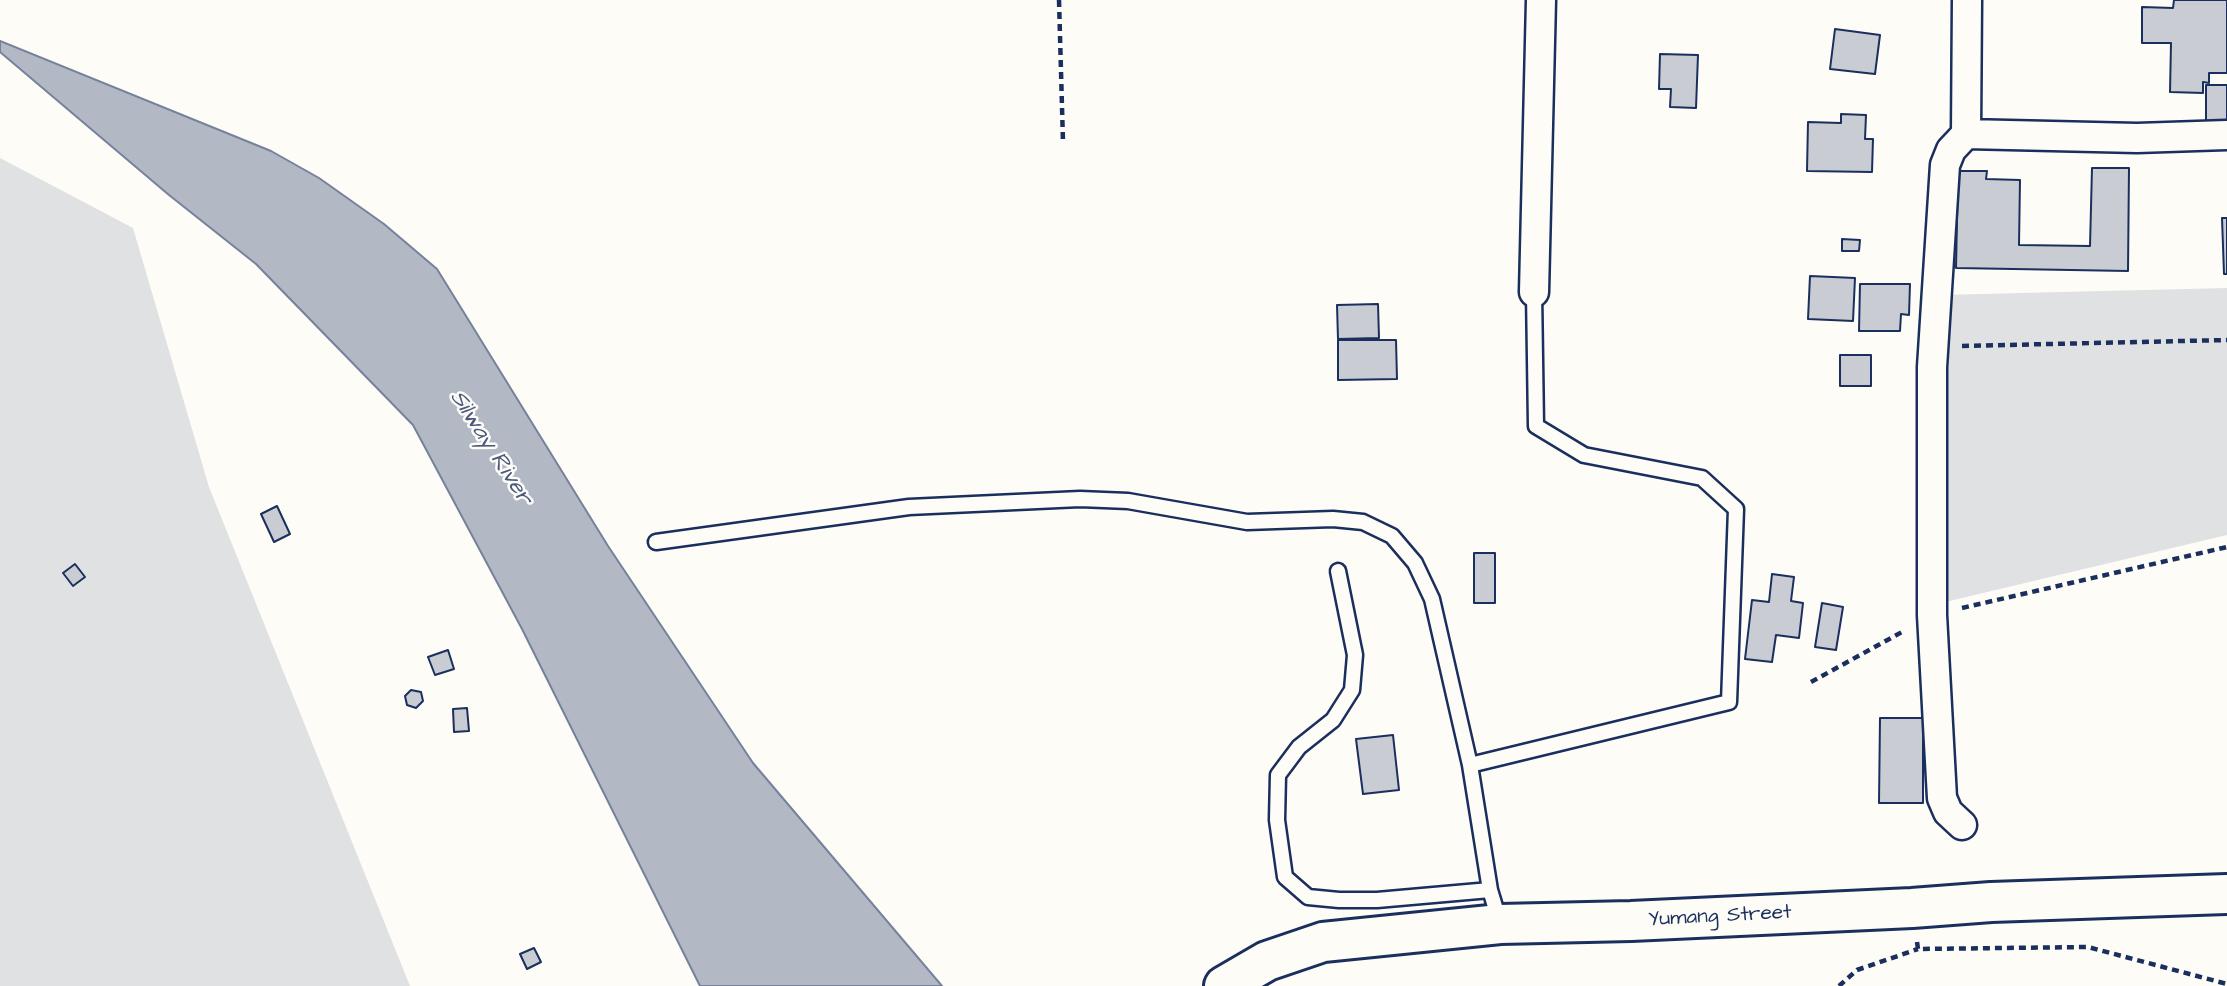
<!DOCTYPE html>
<style>
body{margin:0}
canvas{display:block;background:#fdfcf7}
</style>
<canvas width="2227" height="986"></canvas>
<script>
const ctx = document.querySelector('canvas').getContext('2d');
ctx.lineJoin = 'round';
function fillPath(path, color) {
  ctx.fillStyle = color;
  ctx.fill(path, 'evenodd');
}
function stroke(path, color, width, dash) {
  ctx.strokeStyle = color;
  ctx.lineWidth = width;
  ctx.lineCap = dash ? 'butt' : 'round';
  ctx.setLineDash(dash || []);
  ctx.stroke(path);
}
function drawText(font, color, halo, rows, align = 'center') {
  ctx.font = font + ' "Architects Daughter",sans-serif';
  ctx.lineWidth = 5;
  ctx.setLineDash([]);
  ctx.textBaseline = 'middle';
  ctx.strokeStyle = halo;
  ctx.fillStyle = color;
  for (const [text, x, y, turn = 0] of rows) {
    ctx.save();
    ctx.translate(x, y);
    ctx.rotate((+turn || 0) * Math.PI / 180);
    ctx.textAlign = isNaN(turn) ? turn : align;
    if (halo) ctx.strokeText(text, 0, 0);
    ctx.fillText(text, 0, 0);
    ctx.restore();
  }
}
const green = new Path2D(`
 M 0,158 L 133,228 L 209,487 L 410,986 L 0,986 Z
 M 2227,288 L 2227,535 L 1941,603 L 1941,295 Z`);
const water = new Path2D(`
 M 0,41 L 271,151 L 319,178 L 384,224 L 437,269 L 608,546 L 753,763 L 942,986 L 700,986 L 522,629 L 413,425 L 256,264 L 169,195 L 0,52 Z`);
const building = new Path2D(`
 M 2174,0 L 2227,0 L 2227,73 L 2209,73 L 2209,83 L 2203,82 L 2203,93 L 2170,92 L 2171,43 L 2142,43 L 2142,7 L 2173,8 Z
 M 1835,29 L 1880,35 L 1875,74 L 1830,69 Z
 M 1660,54 L 1698,55 L 1696,108 L 1670,107 L 1671,89 L 1659,89 Z
 M 2206,85 L 2227,85 L 2227,124 L 2206,124 Z
 M 1841,114 L 1866,115 L 1865,139 L 1873,139 L 1872,172 L 1807,171 L 1808,122 L 1841,123 Z
 M 2092,168 L 2129,168 L 2128,271 L 1956,268 L 1958,171 L 1987,171 L 1986,179 L 2020,180 L 2019,245 L 2090,246 Z
 M 2222,218 L 2227,218 L 2227,274 L 2224,274 Z
 M 1842,239 L 1860,240 L 1859,251 L 1842,251 Z
 M 1810,276 L 1855,278 L 1853,321 L 1808,319 Z
 M 1860,284 L 1910,284 L 1909,315 L 1901,314 L 1900,331 L 1859,331 Z
 M 1378,304 L 1379,338 L 1338,339 L 1337,305 Z
 M 1338,340 L 1396,340 L 1397,379 L 1338,380 Z
 M 1840,355 L 1871,355 L 1871,386 L 1840,386 Z
 M 277,506 L 290,534 L 274,542 L 261,514 Z
 M 1474,553 L 1495,553 L 1495,603 L 1474,603 Z
 M 75,564 L 85,577 L 73,586 L 63,573 Z
 M 1772,574 L 1794,577 L 1791,601 L 1803,603 L 1799,638 L 1776,635 L 1772,662 L 1745,659 L 1752,600 L 1769,602 Z
 M 1822,603 L 1843,607 L 1836,650 L 1815,647 Z
 M 448,650 L 454,669 L 435,675 L 428,657 Z
 M 411,690 L 421,692 L 423,701 L 416,708 L 407,705 L 405,696 Z
 M 467,708 L 469,731 L 454,732 L 453,709 Z
 M 1880,718 L 1923,718 L 1923,803 L 1879,803 Z
 M 1393,735 L 1399,790 L 1363,794 L 1356,739 Z
 M 534,948 L 541,962 L 527,969 L 520,954 Z`);
const path = new Path2D(`
 M 1059,0 L 1063,142
 M 1962,346 L 2227,340
 M 1962,608 L 2227,547
 M 1811,682 L 1902,632
 M 1917,942 L 1918,949 L 2088,947 L 2227,984
 M 1839,986 L 1857,970 L 1918,949`);
const lane = new Path2D(`
 M 656,542 L 909,507 L 1080,499 L 1128,501 L 1247,522 L 1333,519 L 1363,522 L 1392,536 L 1415,563 L 1432,599 L 1470,765 L 1490,890 L 1500,923
 M 1338,571 L 1355,655 L 1352,690 L 1333,720 L 1299,747 L 1278,775 L 1277,820 L 1285,877 L 1308,897 L 1339,900 L 1377,900 L 1490,890
 M 1470,765 L 1729,702 L 1736,509 L 1702,478 L 1584,455 L 1536,426 L 1534,292`);
const street = new Path2D(`
 M 1966,134 L 2137,138 L 2227,135
 M 1534,292 L 1541,0
 M 1962,825 L 1948,812 L 1942,798 L 1932,615 L 1932,367 L 1945,165 L 1951,150 L 1966,134 L 1967,0`);
const secondary = new Path2D(`
 M 1224,986 L 1267,961 L 1323,942 L 1500,924 L 1631,921 L 1912,908 L 1991,902 L 2227,894`);
const streetNames = [
 ["Yumang Street",1720,917,-3]
];
const waterNames = [
 ["Silway River",490,448,57]
];
fillPath(green, '#e0e1e3');
fillPath(water, '#b3b8c5');
stroke(water, '#76819c', 2);
fillPath(building, '#c9ccd3');
stroke(building, '#1b2f5e', 2);
stroke(lane, '#1b2f5e', 19);
stroke(street, '#1b2f5e', 33);
stroke(secondary, '#1b2f5e', 44);
stroke(path, '#1b2f5e', 4.5, [7, 5]);
stroke(lane, '#fdfcf7', 14);
stroke(street, '#fdfcf7', 28);
stroke(secondary, '#fdfcf7', 38);
drawText('21px', '#1b2f5e', '#fdfcf7', streetNames);
drawText('italic 23px', '#49587d', '#fdfcf7', waterNames);
</script>
